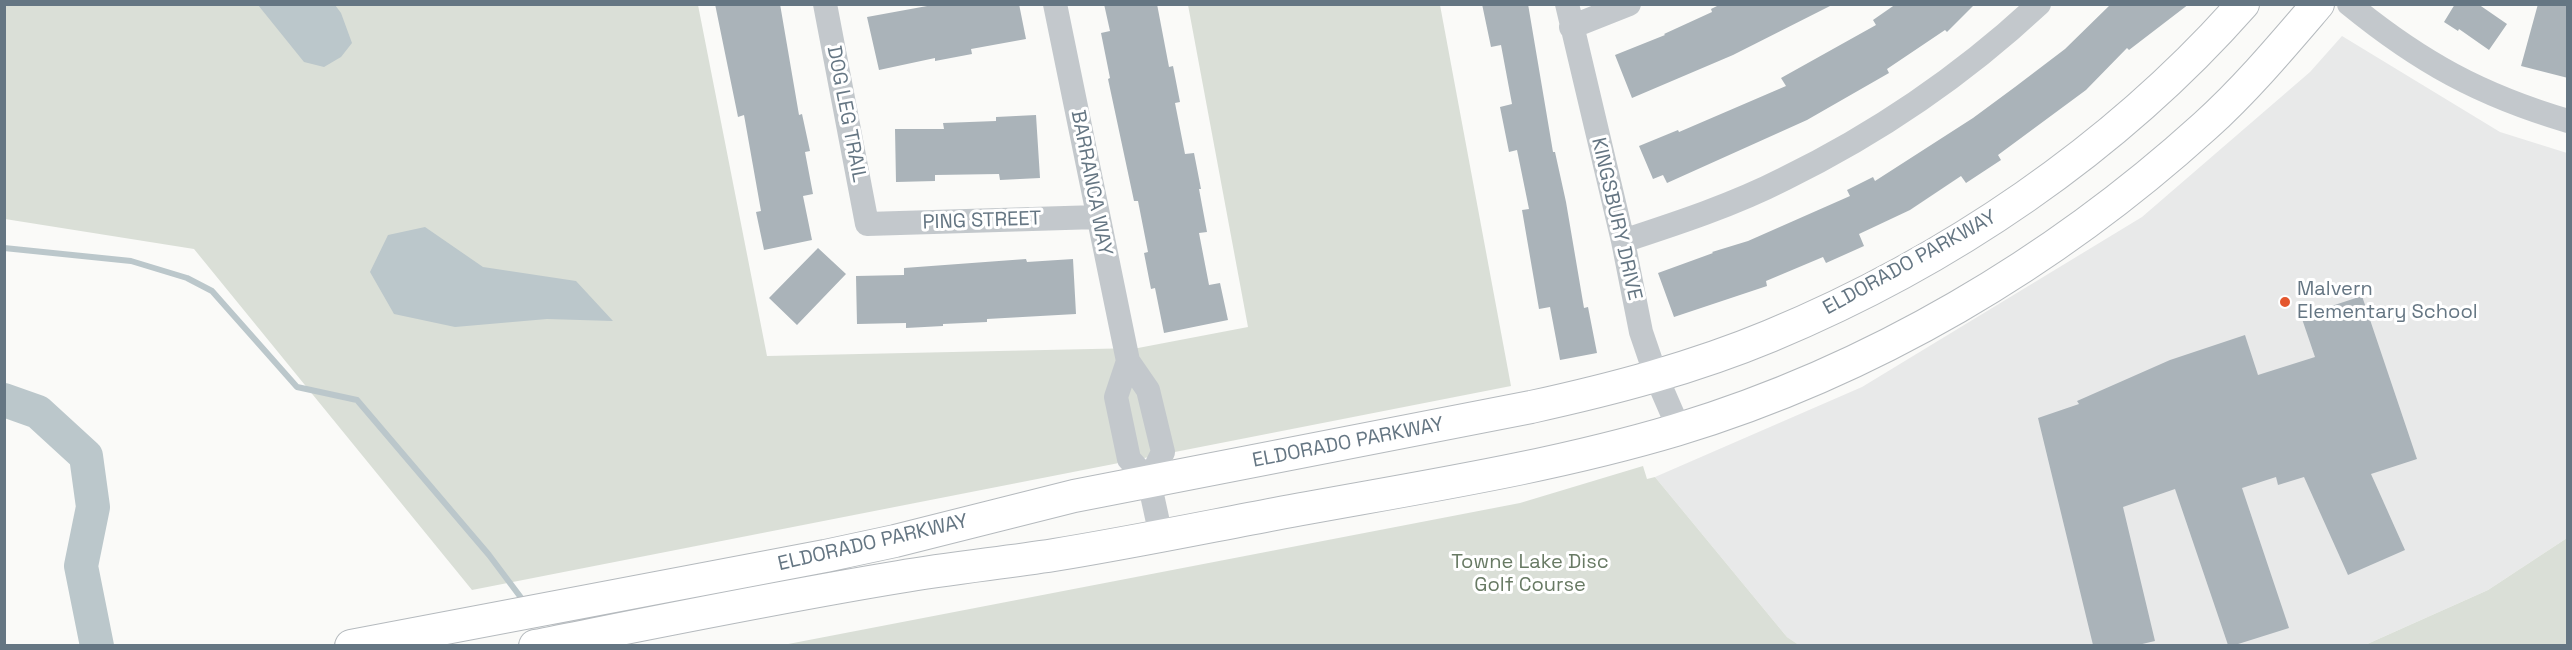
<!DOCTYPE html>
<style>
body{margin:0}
#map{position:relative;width:2572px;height:650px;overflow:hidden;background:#fafaf8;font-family:"Space Grotesk",sans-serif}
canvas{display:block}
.frame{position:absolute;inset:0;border:6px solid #657683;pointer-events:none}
</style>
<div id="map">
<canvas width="2572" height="650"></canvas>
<div class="frame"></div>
</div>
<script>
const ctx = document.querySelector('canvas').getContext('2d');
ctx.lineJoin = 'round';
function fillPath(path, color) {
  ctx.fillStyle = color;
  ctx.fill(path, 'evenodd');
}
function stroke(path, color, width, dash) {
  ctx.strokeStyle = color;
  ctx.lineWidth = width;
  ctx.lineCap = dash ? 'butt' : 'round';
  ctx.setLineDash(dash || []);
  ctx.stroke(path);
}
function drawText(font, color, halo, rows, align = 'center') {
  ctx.font = font + ' "Space Grotesk",sans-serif';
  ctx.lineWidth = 6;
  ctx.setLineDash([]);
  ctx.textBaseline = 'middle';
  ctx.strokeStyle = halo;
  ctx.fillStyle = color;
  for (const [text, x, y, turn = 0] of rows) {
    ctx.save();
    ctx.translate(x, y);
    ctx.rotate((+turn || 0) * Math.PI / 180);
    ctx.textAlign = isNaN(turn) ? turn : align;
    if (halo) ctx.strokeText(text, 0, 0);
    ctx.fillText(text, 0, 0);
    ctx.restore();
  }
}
const built = new Path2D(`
 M 2342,36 L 2500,132 L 2567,153 L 2567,538 L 2488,590 L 2365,645 L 1799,645 L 1787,637 L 1655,477 L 1862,387 L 2142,217 L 2310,72 Z`);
const green = new Path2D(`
 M 4,5 L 698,5 L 767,356 L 1138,348 L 1248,327 L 1188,5 L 1440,5 L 1511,386 L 472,590 L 194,249 L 5,219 Z
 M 1643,466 L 1647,479 L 1655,477 L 1787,637 L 1799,645 L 783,645 L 1520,503 Z
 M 2567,538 L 2567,645 L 2365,645 L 2488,590 Z`);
const water = new Path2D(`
 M 258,5 L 335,5 L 341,13 L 352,43 L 341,57 L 324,67 L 304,62 Z
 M 425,227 L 483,267 L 576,281 L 613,321 L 547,319 L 455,327 L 394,314 L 370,272 L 388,235 Z`);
const stream = new Path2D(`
 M 4,248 L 131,261 L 187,278 L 212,291 L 297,387 L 357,400 L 489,555 L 525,603`);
const river = new Path2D(`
 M 4,400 L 38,412 L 86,456 L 93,507 L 81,566 L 97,646`);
const building = new Path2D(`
 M 715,4 L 780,4 L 799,115 L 802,114 L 810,151 L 805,152 L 813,194 L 803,196 L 812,240 L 764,250 L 756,212 L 761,211 L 744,115 L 738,117 Z
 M 938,4 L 1019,4 L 1026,39 L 971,49 L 972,54 L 935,61 L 935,58 L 879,70 L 867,17 Z
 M 1104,4 L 1157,4 L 1169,67 L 1173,66 L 1180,102 L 1175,103 L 1185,154 L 1194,153 L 1201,189 L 1199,189 L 1207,232 L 1199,233 L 1209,285 L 1220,283 L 1228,320 L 1164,333 L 1155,288 L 1151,289 L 1144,253 L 1148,252 L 1138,201 L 1134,201 L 1108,79 L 1110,78 L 1101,33 L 1110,31 Z
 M 1482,4 L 1528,4 L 1553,152 L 1555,152 L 1566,202 L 1584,308 L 1588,307 L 1597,353 L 1560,360 L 1550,307 L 1539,309 L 1522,210 L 1529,209 L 1517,150 L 1509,152 L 1500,107 L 1512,104 L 1501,45 L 1491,47 Z
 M 1721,4 L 1834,4 L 1733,55 L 1632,98 L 1615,55 L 1665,35 L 1664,34 L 1712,12 L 1711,9 Z
 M 1896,4 L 1975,4 L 1947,32 L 1945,30 L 1887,69 L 1889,73 L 1807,120 L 1667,183 L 1663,175 L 1653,179 L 1639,146 L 1678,130 L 1679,132 L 1786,86 L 1781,78 L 1876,25 L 1873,20 Z
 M 2111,4 L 2189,4 L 2129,50 L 2127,48 L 2086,90 L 1998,155 L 2001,160 L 1966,183 L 1961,176 L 1910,210 L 1859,234 L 1864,246 L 1826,263 L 1823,257 L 1766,281 L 1767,286 L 1674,317 L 1658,273 L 1713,253 L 1712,252 L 1748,241 L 1850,196 L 1847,190 L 1873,177 L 1875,181 L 1973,118 L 2015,87 L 2065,49 Z
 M 2455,4 L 2478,4 L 2507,24 L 2489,50 L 2459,29 L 2458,31 L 2444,22 Z
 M 2538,4 L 2568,4 L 2568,78 L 2521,66 Z
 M 1036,115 L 1040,178 L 1000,180 L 999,174 L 935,175 L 935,181 L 896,182 L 895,129 L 944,129 L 943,123 L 996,121 L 996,117 Z
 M 818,248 L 846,274 L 797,325 L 769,298 Z
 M 1026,259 L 1027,262 L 1073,259 L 1076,314 L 987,319 L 987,322 L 943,324 L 943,326 L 906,328 L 906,323 L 857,324 L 856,276 L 904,275 L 904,268 Z
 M 2362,296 L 2417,459 L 2371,474 L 2405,550 L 2348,575 L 2304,477 L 2278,485 L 2276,477 L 2242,488 L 2289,628 L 2235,645 L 2228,645 L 2175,489 L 2123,507 L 2155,641 L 2138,645 L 2093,645 L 2038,418 L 2079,404 L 2077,401 L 2170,360 L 2245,335 L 2258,375 L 2315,357 L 2301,316 Z`);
const minor = new Path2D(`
 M 825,4 L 867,224 L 1098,217
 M 1055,4 L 1128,361 L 1148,390 L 1163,452 L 1149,481
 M 1567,4 L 1623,241 L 1641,332 L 1656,376 L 1679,429
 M 2349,4 C 2420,62 2480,95 2568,121
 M 1571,27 L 1629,4
 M 1623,241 C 1678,223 1733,205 1784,179 C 1876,134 1964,74 2039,4
 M 1128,361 L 1116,397 L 1129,459 L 1149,481 L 1161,536`);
const major = new Path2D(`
 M 351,646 L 825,556 L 895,541 L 1074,496 L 1531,407 C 1613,389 1693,368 1770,336 C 1948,262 2115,149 2243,4
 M 535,646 C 656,622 777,597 899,577 C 951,568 1002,563 1054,555 C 1128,543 1201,528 1275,514 C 1409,489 1545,469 1676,430 C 1871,371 2054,263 2205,126 C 2246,89 2282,46 2318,4`);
const markers = [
 [2285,302,6,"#e4572e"]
];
const streetNames = [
 ["DOG LEG TRAIL",846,114,79],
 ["BARRANCA WAY",1091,183,79],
 ["KINGSBURY DRIVE",1616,219,77],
 ["PING STREET",982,221,-2],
 ["ELDORADO PARKWAY",1910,263,-29],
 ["ELDORADO PARKWAY",1348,443,-11],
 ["ELDORADO PARKWAY",873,543,-13]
];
const poiNames = [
 ["Malvern",2297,290],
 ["Elementary School",2297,313]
];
const parkNames = [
 ["Towne Lake Disc",1530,563],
 ["Golf Course",1530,586]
];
fillPath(built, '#e8e9e9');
fillPath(green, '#dadfd7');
fillPath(water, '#bbc7cb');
stroke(stream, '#bbc7cb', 6);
stroke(river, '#bbc7cb', 34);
fillPath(building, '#aab3b9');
stroke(major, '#b5babe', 34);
stroke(minor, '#c3c8cc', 24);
stroke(major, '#fff', 32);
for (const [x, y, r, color] of markers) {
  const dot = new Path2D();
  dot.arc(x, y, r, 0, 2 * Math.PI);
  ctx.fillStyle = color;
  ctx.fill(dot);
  stroke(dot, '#fff', 2);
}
drawText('20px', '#657683', '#fff', streetNames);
drawText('20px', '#657683', '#fff', poiNames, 'left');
drawText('20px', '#687a64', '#fff', parkNames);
</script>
